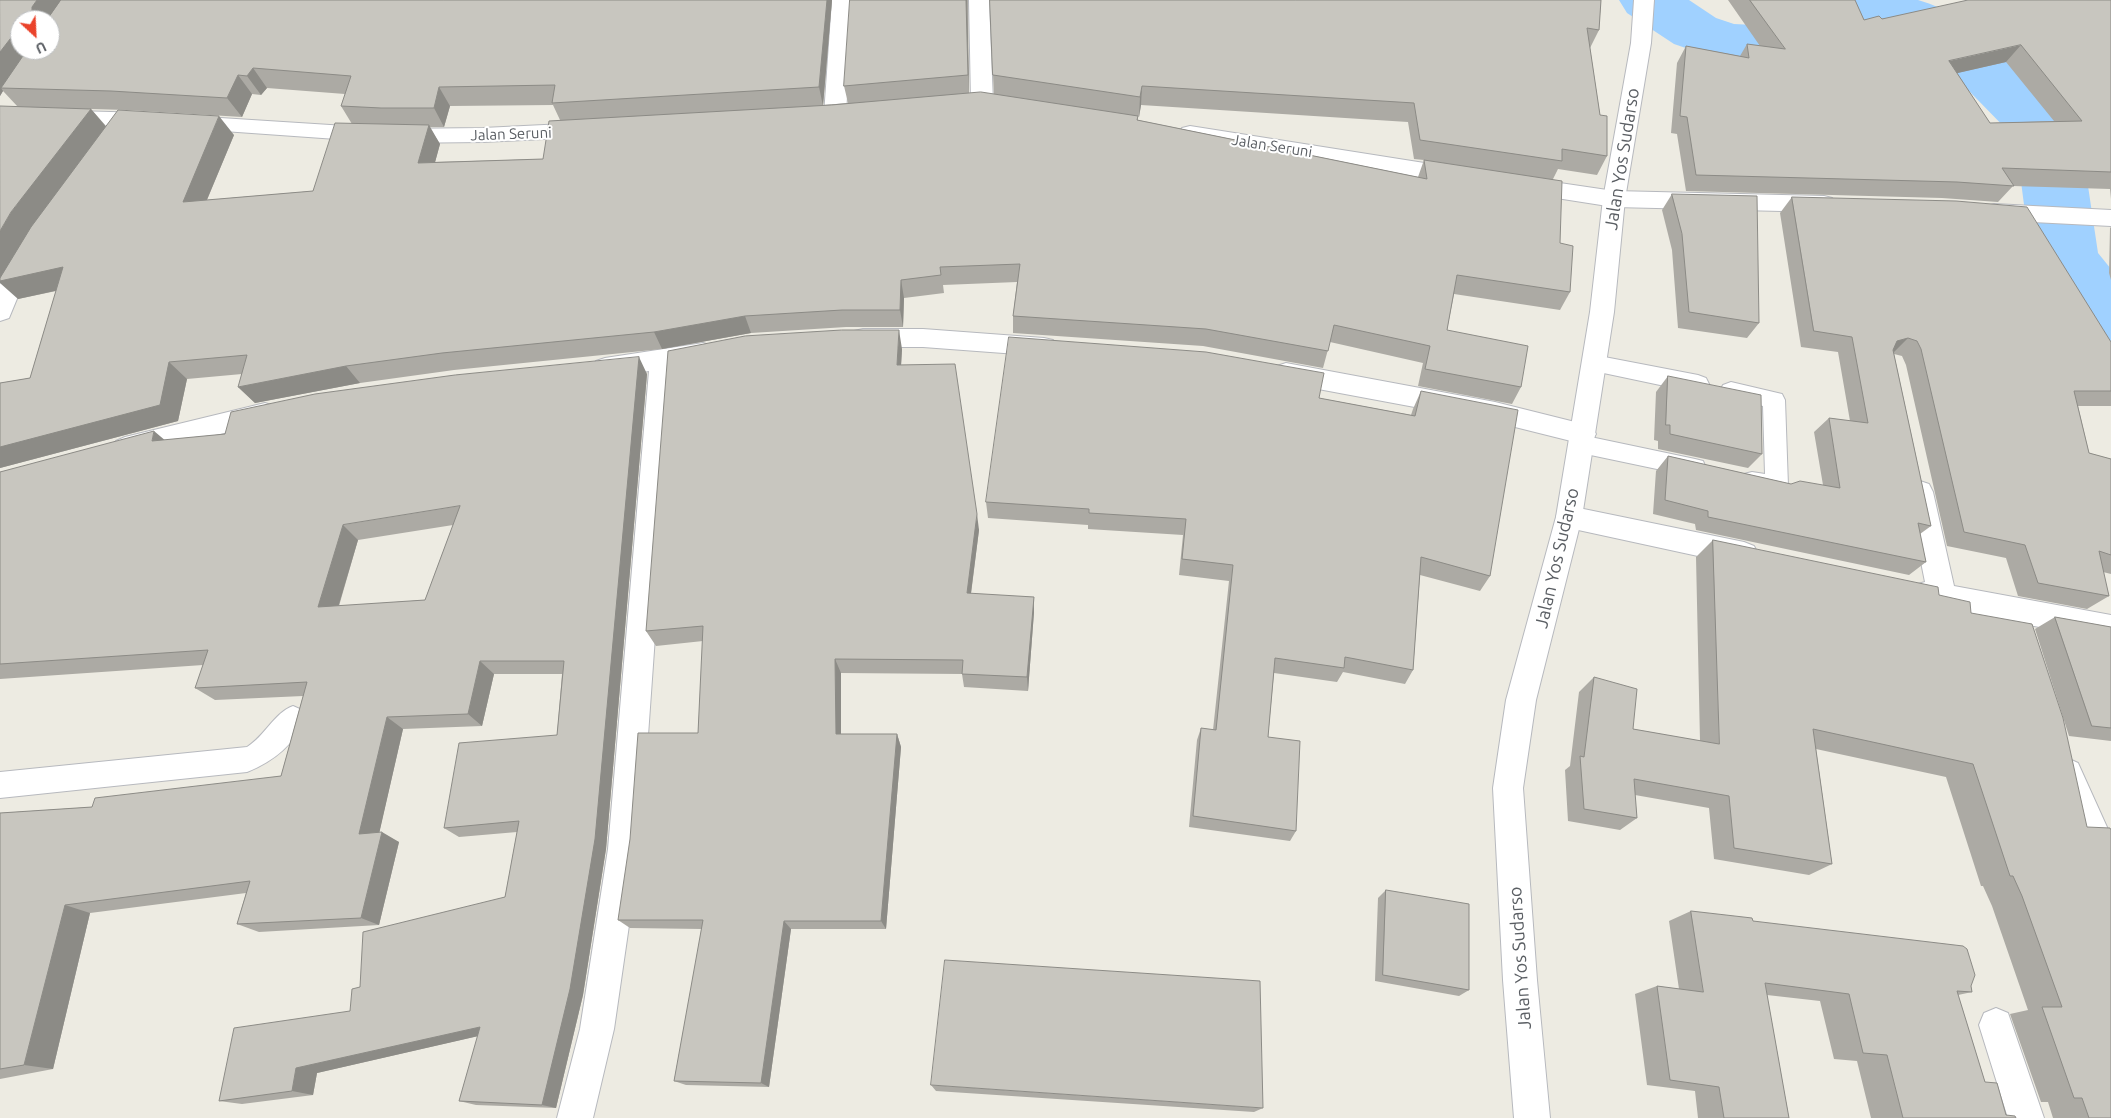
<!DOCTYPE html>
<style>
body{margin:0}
#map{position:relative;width:2111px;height:1118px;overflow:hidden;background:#edebe2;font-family:Ubuntu,sans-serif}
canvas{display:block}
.north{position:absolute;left:10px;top:10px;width:50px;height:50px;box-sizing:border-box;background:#fff;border:1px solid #bdbfc1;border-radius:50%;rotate:155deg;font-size:14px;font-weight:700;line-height:20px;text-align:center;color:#5a5e63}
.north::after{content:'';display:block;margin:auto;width:18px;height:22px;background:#ea432b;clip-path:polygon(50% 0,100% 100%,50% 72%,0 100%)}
</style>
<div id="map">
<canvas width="2111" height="1118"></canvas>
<div class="north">U</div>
</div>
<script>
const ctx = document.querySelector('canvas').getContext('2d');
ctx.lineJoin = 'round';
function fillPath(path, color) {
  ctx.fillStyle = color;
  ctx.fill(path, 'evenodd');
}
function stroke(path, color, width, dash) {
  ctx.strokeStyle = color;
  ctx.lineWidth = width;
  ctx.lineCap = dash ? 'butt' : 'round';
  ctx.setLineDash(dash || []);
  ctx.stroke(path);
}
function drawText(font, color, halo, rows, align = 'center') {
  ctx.font = font + ' Ubuntu,sans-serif';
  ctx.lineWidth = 4;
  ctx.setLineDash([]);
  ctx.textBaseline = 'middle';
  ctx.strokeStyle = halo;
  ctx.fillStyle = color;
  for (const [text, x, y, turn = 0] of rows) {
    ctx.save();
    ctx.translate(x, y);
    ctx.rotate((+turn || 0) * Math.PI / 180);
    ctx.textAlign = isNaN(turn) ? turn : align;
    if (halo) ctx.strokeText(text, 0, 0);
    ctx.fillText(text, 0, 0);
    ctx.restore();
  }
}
const river = new Path2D(`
 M 1619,0 L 1689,0 L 1716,18 L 1734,24 L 1775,26 L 1817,0 L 1918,0 C 1977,16 2022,72 2065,114 L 2075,129 L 2085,166 L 2098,253 L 2111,269 L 2111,347 L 2086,339 L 2041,277 L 2031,259 L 2019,166 L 2013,136 L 1930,51 L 1887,29 L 1866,23 L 1853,28 L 1808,60 L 1787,65 L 1727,62 L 1674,44 L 1627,13 Z`);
const service = new Path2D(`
 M 1594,355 L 1698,375 L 1706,378 L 1709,384 L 1706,390 L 1698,393 L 1594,371 L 1586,369 L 1583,363 L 1586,357 Z
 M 1731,382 L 1782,394 L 1785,400 L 1788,486 L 1785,493 C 1772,497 1757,492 1744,488 L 1741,481 L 1744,474 L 1752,472 L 1765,474 L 1763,406 L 1723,397 L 1720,391 L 1723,385 Z
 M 1581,435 L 1695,459 L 1703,461 L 1706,468 L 1703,475 L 1695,477 L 1581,453 L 1573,450 L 1570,444 L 1573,438 Z
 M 293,706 L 302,710 L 306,718 C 294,745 274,761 247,772 L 0,798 L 0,772 L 247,747 C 265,736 274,713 293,706 Z`);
const minor = new Path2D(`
 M 832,0 L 852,0 L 846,115 L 843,120 L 835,122 L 827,120 L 824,115 Z
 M 969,0 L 989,0 L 993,102 L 989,107 L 982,109 L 975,107 L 971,102 Z
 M 0,109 L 148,113 L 156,115 L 159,120 L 156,125 L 148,127 L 0,123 Z
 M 189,116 L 393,129 L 483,128 L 585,123 L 593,125 L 596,130 L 593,135 L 585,137 L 483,142 L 393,143 L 181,128 L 178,123 L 181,118 Z
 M 1190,126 L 1456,168 L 1464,171 L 1467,176 L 1464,181 L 1456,184 L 1182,138 L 1179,133 L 1182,128 Z
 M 1526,178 L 1614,191 L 1824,196 L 1832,198 L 1835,204 L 1832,210 L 1824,212 L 1614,207 L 1518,192 L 1515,186 L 1518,180 Z
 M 1994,204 L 2111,210 L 2111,226 L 1994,220 L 1986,218 L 1983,212 L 1986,206 Z
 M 27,248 L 35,251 L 39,257 L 21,289 L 9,318 L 0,321 L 0,284 L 19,251 Z
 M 863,329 L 923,329 L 1044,338 L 1053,340 L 1056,347 L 1053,354 L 1044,356 L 923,347 L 863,347 L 854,345 L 851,338 L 854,331 Z
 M 703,343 L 712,346 L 715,353 L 712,360 L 674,367 L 640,849 L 614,1029 L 593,1118 L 557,1118 L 580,1029 L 608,849 L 649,371 L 605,378 L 596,375 L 593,368 L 596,361 L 605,358 Z
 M 1286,363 L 1495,402 L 1583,424 L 1592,427 L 1596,434 L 1592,441 L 1583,444 L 1495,422 L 1286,383 L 1277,380 L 1274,373 L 1277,366 Z
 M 265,403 L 274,406 L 278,413 L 274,420 L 125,459 L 116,455 L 112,448 L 116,441 L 125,437 Z
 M 1920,481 L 1929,484 L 1933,492 L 1954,586 L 2111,615 L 2111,641 L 1942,608 L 1918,602 L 1914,593 L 1918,584 L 1925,582 L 1907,492 L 1911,484 Z
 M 1569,506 L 1744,542 L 1754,546 L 1758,554 L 1754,562 L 1744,566 L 1569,528 L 1559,525 L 1556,517 L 1559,509 Z
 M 2067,758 L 2078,763 L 2111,836 L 2111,888 L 2100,883 L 2052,773 L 2056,763 Z
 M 1996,1008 L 2008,1013 L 2044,1118 L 2008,1118 L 1979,1025 L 1984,1013 Z`);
const tertiary = new Path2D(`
 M 1634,0 L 1654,0 L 1651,43 L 1625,199 L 1614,312 L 1582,517 L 1536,700 L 1523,788 L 1537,980 L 1550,1118 L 1514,1118 L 1503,980 L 1493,788 L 1506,700 L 1556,517 L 1590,312 L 1603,199 L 1631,43 Z`);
const wall = new Path2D(`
 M 0,0 L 832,0 L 823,105 L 848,103 L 844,86 L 850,0 L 968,0 L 969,93 L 994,94 L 993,75 L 1601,0 L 1599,30 L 1590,48 L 1600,115 L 1607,156 L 1597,175 L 1558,169 L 1553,179 L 1560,243 L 1570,292 L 1560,310 L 1454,294 L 1447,330 L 1521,387 L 1512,404 L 1418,386 L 1423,363 L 1330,342 L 1323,368 L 1203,346 L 1013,333 L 1013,316 L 1017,282 L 943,285 L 944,293 L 904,298 L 903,327 L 846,327 L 751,333 L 662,349 L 454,370 L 360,383 L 255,403 L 238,387 L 242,374 L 187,379 L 178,421 L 0,468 L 0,383 L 30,378 L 56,291 L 18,299 L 18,107 L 3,91 L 0,96 ZM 20,20 L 50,20 L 50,50 L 20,50 ZM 267,88 L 345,94 L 341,106 L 352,124 L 313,191 L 207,200 L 234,135 L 106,126 L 91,109 L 127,110 L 242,117 L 252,94 L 261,95 ZM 553,105 L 560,120 L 543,159 L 435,162 L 440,144 L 429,127 L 444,127 L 450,106 ZM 1141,105 L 1408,122 L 1414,159 L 1424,160 L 1418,177 L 1138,120 L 1138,116 L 1139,117 Z
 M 1728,0 L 1855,0 L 1864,20 L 2111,0 L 2111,199 L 2110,189 L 2013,186 L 1998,202 L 1942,198 L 1686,191 L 1677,134 L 1671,133 L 1677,63 L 1686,46 L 1740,56 L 1747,44 L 1760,46 ZM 2006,62 L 2054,121 L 1990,123 L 1957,73 Z
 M 1672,194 L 1759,323 L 1747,338 L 1678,328 L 1672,250 L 1662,210 Z
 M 1792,197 L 2111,342 L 2111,406 L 2078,406 L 2089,453 L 2111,459 L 2111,574 L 2103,572 L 2109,596 L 2087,609 L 2018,596 L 2006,558 L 1947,546 L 1906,365 L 1902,356 L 1894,354 L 1931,526 L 1920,534 L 1926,562 L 1909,575 L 1696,530 L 1695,524 L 1653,514 L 1656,471 L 1668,456 L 1791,484 L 1823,485 L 1814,432 L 1829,418 L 1850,421 L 1838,352 L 1801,347 L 1780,213 Z
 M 2111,227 L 2111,280 L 2109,273 L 2110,228 Z
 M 902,349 L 901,365 L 979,530 L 971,594 L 1034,597 L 1034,612 L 1028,691 L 964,687 L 962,674 L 841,673 L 841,734 L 897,734 L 901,747 L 886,929 L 791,929 L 769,1087 L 686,1085 L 674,1081 L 702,929 L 630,928 L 618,920 L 698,733 L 703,641 L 656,646 L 646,631 Z
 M 647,374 L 606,849 L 583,995 L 556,1108 L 476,1105 L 459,1101 L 478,1036 L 317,1073 L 313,1095 L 242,1104 L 219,1101 L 350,1011 L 360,987 L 505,897 L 517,832 L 459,837 L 444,828 L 557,735 L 562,674 L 494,674 L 482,726 L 403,729 L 379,833 L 399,842 L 379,925 L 259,932 L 237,924 L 246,893 L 90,913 L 53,1069 L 0,1079 L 0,813 L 92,807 L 281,776 L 303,696 L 215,700 L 195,688 L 203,665 L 0,679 L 0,472 L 165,440 L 225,434 ZM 453,525 L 425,600 L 339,606 L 358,540 Z
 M 1668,376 L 1762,454 L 1748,468 L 1658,449 L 1658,441 L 1654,440 L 1656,392 Z
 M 1421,391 L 1490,576 L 1480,591 L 1420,575 L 1413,670 L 1405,684 L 1343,672 L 1337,682 L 1274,673 L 1268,737 L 1296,831 L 1290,841 L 1189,827 L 1197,740 L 1201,728 L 1213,730 L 1229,581 L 1179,575 L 1183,535 L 1088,529 L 1088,525 L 988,518 L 986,502 L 1319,398 L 1411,415 L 1413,409 Z
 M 1713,540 L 1939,595 L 1971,613 L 2111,1118 L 2053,1118 L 2048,1102 L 2041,1102 L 2010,1014 L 2028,1010 L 1992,906 L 1983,886 L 1981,886 L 1946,777 L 1816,749 L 1832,864 L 1809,875 L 1714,859 L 1709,808 L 1635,795 L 1637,818 L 1620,830 L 1568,821 L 1565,770 L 1570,766 L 1579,692 L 1594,677 L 1633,729 L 1700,741 L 1696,557 Z
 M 2055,617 L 2111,627 L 2111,741 L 2069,736 L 2035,629 Z
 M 1386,890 L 1469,990 L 1459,996 L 1375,981 L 1378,898 Z
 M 1691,911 L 1753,921 L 1971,986 L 1972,992 L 1958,995 L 1985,1082 L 2006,1115 L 2016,1118 L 1871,1118 L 1857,1061 L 1834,1059 L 1820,1001 L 1767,995 L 1789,1118 L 1698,1118 L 1695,1091 L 1647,1085 L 1635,994 L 1657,986 L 1679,989 L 1669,921 Z
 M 931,1085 L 1263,1108 L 1254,1112 L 936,1091 Z`);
const shadedWall = new Path2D(`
 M 37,0 L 66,0 L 50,20 L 32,20 L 32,7 Z
 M 827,0 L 832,0 L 823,106 L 819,87 Z
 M 966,0 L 967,0 L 969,94 L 968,75 Z
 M 17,30 L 20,34 L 20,50 L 33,50 L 1,88 L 3,91 L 0,96 L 0,52 Z
 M 2021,45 L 2006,62 L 1936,78 L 1949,61 Z
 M 253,68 L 267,88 L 261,95 L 247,76 Z
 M 238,75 L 252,94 L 242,117 L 227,98 Z
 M 1142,86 L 1141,105 L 1139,117 L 1140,97 Z
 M 439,87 L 450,106 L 444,127 L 434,108 Z
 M 91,109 L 107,128 L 63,267 L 82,285 L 18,299 L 0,283 L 0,231 L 11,212 Z
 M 219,116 L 234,135 L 198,221 L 183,202 Z
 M 429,125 L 440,144 L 430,181 L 418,163 Z
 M 901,280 L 904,298 L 903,327 L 900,310 Z
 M 745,316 L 751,333 L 662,349 L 654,332 Z
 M 899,330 L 902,349 L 900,384 L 897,365 Z
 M 1908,338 L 1893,353 L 1882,356 L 1897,341 Z
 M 639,357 L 647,374 L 606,849 L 583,995 L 556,1108 L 542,1105 Z
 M 169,362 L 187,379 L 178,421 L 0,468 L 0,447 Z
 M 346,366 L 360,383 L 255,403 L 238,387 Z
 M 154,431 L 173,447 L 152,441 Z
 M 977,514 L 979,530 L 969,608 L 967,593 Z
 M 343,525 L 358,540 L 334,621 L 318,607 Z
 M 1034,597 L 1034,612 L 1028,691 L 1027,677 Z
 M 835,659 L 841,673 L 841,746 L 836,734 Z
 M 480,661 L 494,674 L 482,726 L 468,714 Z
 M 387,717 L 403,729 L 377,843 L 359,834 Z
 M 897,734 L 901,747 L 886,929 L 881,921 Z
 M 382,832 L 399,842 L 379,925 L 361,918 Z
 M 65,905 L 90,913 L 53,1069 L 24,1065 Z
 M 784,921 L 791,929 L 769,1087 L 761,1083 Z
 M 480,1027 L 496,1032 L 317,1073 L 313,1095 L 292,1091 L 296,1068 Z`);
const building = new Path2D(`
 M 0,0 L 37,0 L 32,7 L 32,20 L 20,20 L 20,29 L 17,30 L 0,52 Z
 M 61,0 L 827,0 L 819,87 L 552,103 L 555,85 L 439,87 L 434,108 L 381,108 L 341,106 L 351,76 L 253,68 L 247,76 L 238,75 L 227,98 L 111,91 L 1,88 L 27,50 L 50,50 L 50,20 L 47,20 Z
 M 850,0 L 966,0 L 968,75 L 844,86 Z
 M 990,0 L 1601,0 L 1599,30 L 1587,28 L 1600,115 L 1607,116 L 1607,156 L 1562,149 L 1562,161 L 1420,140 L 1414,103 L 1142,86 L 1140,97 L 993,75 Z
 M 1750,0 L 1855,0 L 1864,20 L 1879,16 L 1882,19 L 1968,0 L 2111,0 L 2111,172 L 2002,168 L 2014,186 L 1957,182 L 1696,175 L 1687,117 L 1680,116 L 1686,46 L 1749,58 L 1747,44 L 1785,49 ZM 2021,45 L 2082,121 L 1990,123 L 1949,61 Z
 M 981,92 L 1138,116 L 1137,120 L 1427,179 L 1424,160 L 1562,181 L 1560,243 L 1573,246 L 1570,292 L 1457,275 L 1447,330 L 1528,346 L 1521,387 L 1425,369 L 1430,346 L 1334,325 L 1328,351 L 1206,329 L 1013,316 L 1020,264 L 940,267 L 941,275 L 901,280 L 900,310 L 842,310 L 745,316 L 654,332 L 442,353 L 346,366 L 238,387 L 247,355 L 169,362 L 160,405 L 0,447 L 0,383 L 30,378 L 63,267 L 0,281 L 0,278 L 31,227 L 118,110 L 219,116 L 183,202 L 313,191 L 335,123 L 429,125 L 418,163 L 543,159 L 549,121 L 831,105 Z
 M 0,106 L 91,109 L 11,212 L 0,231 Z
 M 1672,194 L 1757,196 L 1759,323 L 1689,312 L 1682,234 Z
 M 1792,197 L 1956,201 L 2027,207 L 2111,342 L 2111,391 L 2074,391 L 2089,453 L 2111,459 L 2111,555 L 2099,551 L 2109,596 L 2038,583 L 2025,545 L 1964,532 L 1921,349 L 1917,341 L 1908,338 L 1897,341 L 1893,350 L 1931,526 L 1918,523 L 1926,562 L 1708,517 L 1708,511 L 1665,500 L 1668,456 L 1791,484 L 1800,481 L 1840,488 L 1829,418 L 1868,423 L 1852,337 L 1814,331 Z
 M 842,330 L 899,330 L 897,365 L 955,364 L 977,514 L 967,593 L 1034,597 L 1027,677 L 962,674 L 963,660 L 835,659 L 836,734 L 897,734 L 881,921 L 784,921 L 761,1083 L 674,1081 L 703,920 L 618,920 L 630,839 L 638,733 L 698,733 L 703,626 L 646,631 L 668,351 L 745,336 Z
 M 1009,337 L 1206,352 L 1324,373 L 1319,398 L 1415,416 L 1421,391 L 1518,410 L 1490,576 L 1421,557 L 1413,670 L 1345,657 L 1344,668 L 1275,658 L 1268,737 L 1300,741 L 1296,831 L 1193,816 L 1201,728 L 1216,730 L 1233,565 L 1182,559 L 1186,519 L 1089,513 L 1089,509 L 986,502 Z
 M 639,357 L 595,839 L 570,989 L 542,1105 L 459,1101 L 480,1027 L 296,1068 L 292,1091 L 219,1101 L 234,1028 L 350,1011 L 352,989 L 360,987 L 363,932 L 505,897 L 519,821 L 444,828 L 459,743 L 557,735 L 564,661 L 480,661 L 468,714 L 387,717 L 359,834 L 382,832 L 361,918 L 237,924 L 250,881 L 65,905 L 24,1065 L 0,1069 L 0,813 L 92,807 L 95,798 L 281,776 L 307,682 L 195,688 L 208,650 L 0,664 L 0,472 L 154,431 L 152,441 L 225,434 L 231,412 L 315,394 L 455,375 ZM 460,506 L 425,600 L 318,607 L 343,525 Z
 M 1668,376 L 1761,395 L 1762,454 L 1670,434 L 1670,425 L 1666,425 Z
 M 1713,540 L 1938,587 L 1939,595 L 1970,602 L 1971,613 L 2032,624 L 2063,718 L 2087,827 L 2110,828 L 2111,830 L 2111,1118 L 2089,1118 L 2082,1098 L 2074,1098 L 2042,1007 L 2062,1007 L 2022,896 L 2013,876 L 2010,876 L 1973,764 L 1813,729 L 1832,864 L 1734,848 L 1729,796 L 1634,779 L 1637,818 L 1584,809 L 1580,756 L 1584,757 L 1594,677 L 1637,689 L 1633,729 L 1719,744 Z
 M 2055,617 L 2111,627 L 2111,728 L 2092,726 Z
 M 1386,890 L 1469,904 L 1469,990 L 1383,975 Z
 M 1691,911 L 1752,918 L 1753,921 L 1963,946 L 1967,949 L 1975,975 L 1971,986 L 1972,992 L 1957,991 L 1985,1082 L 1997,1083 L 2006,1115 L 2015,1116 L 2016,1118 L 1903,1118 L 1887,1055 L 1863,1053 L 1849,994 L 1765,983 L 1789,1118 L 1724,1118 L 1719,1087 L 1670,1080 L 1657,986 L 1703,992 Z
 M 945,960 L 1260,981 L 1263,1108 L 931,1085 Z`);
const farStreetnames = [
 ["Jalan Seruni",511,134,-2],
 ["Jalan Seruni",1272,146,9]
];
const streetNames = [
 ["Jalan Yos Sudarso",1622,159,-81],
 ["Jalan Yos Sudarso",1557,558,-77],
 ["Jalan Yos Sudarso",1520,958,-94]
];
fillPath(river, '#a0d1ff');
stroke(service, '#b7b9be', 2);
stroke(minor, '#b7b9be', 2);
stroke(tertiary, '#b7b9be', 2);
fillPath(service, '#fff');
fillPath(minor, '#fff');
fillPath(tertiary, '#fff');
fillPath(wall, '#acaaa4');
fillPath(shadedWall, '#8c8b86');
fillPath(building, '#c8c6bf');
stroke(building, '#8c8b86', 1);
drawText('15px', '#5a5e63', '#fff', farStreetnames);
drawText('18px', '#5a5e63', '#fff', streetNames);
</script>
